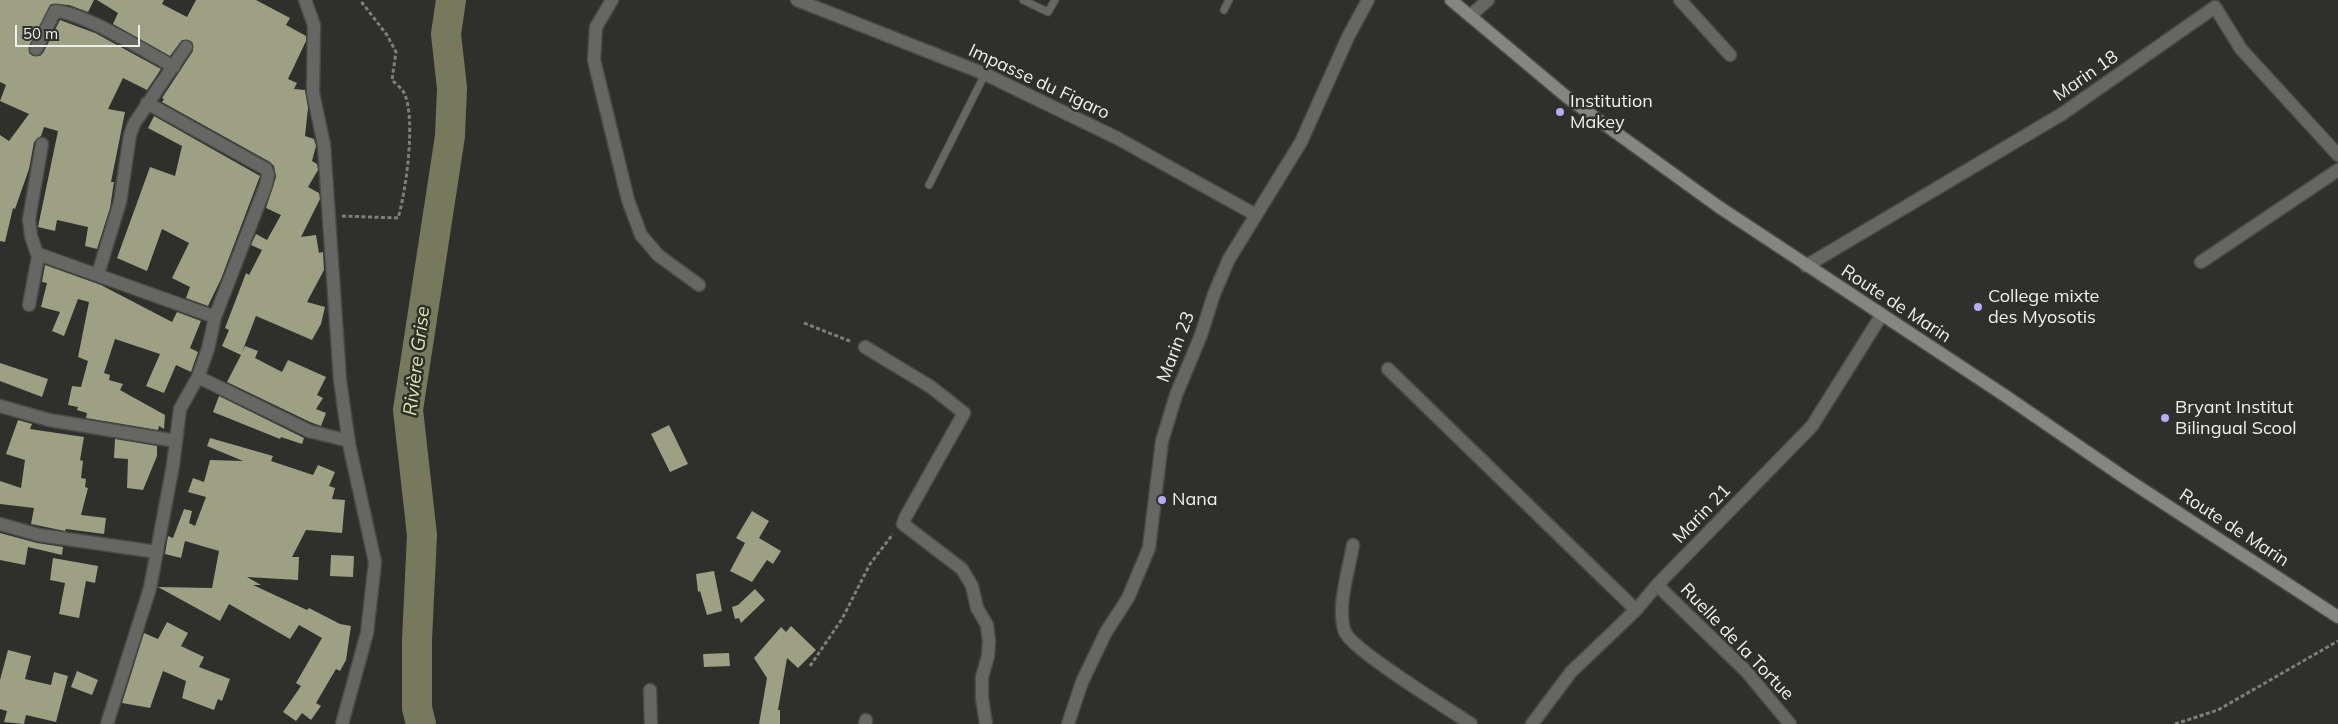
<!DOCTYPE html>
<meta charset="utf-8">
<style>
body{margin:0}
#map{position:relative;width:2338px;height:724px;overflow:hidden;background:#2f2f2b;font-family:Mulish,sans-serif}
canvas{display:block}
.scale{position:absolute;left:15px;top:25px;width:125px;height:22px;box-sizing:border-box;border:2px solid #efefec;border-top:0;padding-left:6px;font-size:15px;line-height:18px;white-space:nowrap;color:#efefec;-webkit-text-stroke:4px #2f2f2b;paint-order:stroke}
</style>
<div id="map">
<canvas width="2338" height="724"></canvas>
<div class="scale">50 m</div>
</div>
<script>
const ctx = document.querySelector('canvas').getContext('2d');
ctx.lineJoin = 'round';
function stroke(path, color, width, dash) {
  ctx.strokeStyle = color;
  ctx.lineWidth = width;
  ctx.lineCap = dash ? 'butt' : 'round';
  ctx.setLineDash(dash || []);
  ctx.stroke(path);
}
function fillPath(path, color) {
  ctx.fillStyle = color;
  ctx.fill(path, 'evenodd');
}
function drawText(font, color, halo, rows, align = 'center') {
  ctx.font = font + ' Mulish,sans-serif';
  ctx.lineWidth = 5;
  ctx.setLineDash([]);
  ctx.textBaseline = 'middle';
  ctx.strokeStyle = halo;
  ctx.fillStyle = color;
  for (const [text, x, y, turn = 0] of rows) {
    ctx.save();
    ctx.translate(x, y);
    ctx.rotate((+turn || 0) * Math.PI / 180);
    ctx.textAlign = isNaN(turn) ? turn : align;
    if (halo) ctx.strokeText(text, 0, 0);
    ctx.fillText(text, 0, 0);
    ctx.restore();
  }
}
const river = new Path2D(`
 M 421,724 L 417,708 L 417,640 L 422,535 L 408,410 L 450,136 L 452,88 L 446,34 L 451,0`);
const building = new Path2D(`
 M 0,0 L 94,0 L 88,12 L 69,5 L 51,4 L 29,46 L 29,53 L 33,56 L 40,56 L 43,53 L 60,20 L 95,33 L 161,69 L 147,90 L 123,78 L 108,109 L 125,112 L 111,182 L 114,182 L 110,208 L 97,249 L 85,246 L 88,227 L 57,220 L 55,231 L 38,227 L 58,131 L 44,127 L 41,136 L 34,142 L 29,169 L 15,209 L 13,208 L 5,242 L 0,241 L 0,135 L 9,141 L 29,114 L 0,101 L 6,85 L 0,82 Z
 M 97,0 L 164,0 L 162,4 L 187,17 L 196,0 L 256,0 L 290,18 L 286,25 L 306,36 L 306,41 L 288,79 L 297,83 L 294,89 L 305,90 L 308,108 L 305,136 L 314,139 L 316,146 L 312,161 L 317,164 L 318,170 L 308,187 L 319,193 L 320,199 L 301,237 L 316,235 L 319,253 L 323,252 L 324,270 L 307,302 L 325,307 L 321,324 L 312,340 L 256,316 L 242,352 L 245,346 L 258,351 L 255,358 L 282,372 L 288,360 L 326,377 L 317,395 L 323,398 L 316,409 L 326,413 L 321,426 L 310,422 L 227,382 L 241,355 L 222,346 L 229,330 L 225,328 L 246,273 L 249,275 L 262,250 L 251,245 L 256,234 L 267,240 L 281,215 L 266,208 L 276,177 L 274,166 L 270,162 L 162,102 L 164,99 L 162,98 L 193,51 L 193,44 L 191,41 L 182,40 L 170,56 L 113,24 L 118,13 Z
 M 154,116 L 260,176 L 221,279 L 208,306 L 186,298 L 190,287 L 172,278 L 189,243 L 162,229 L 147,271 L 117,258 L 150,167 L 175,176 L 182,146 L 148,128 Z
 M 45,265 L 101,285 L 172,322 L 177,312 L 201,321 L 190,348 L 198,352 L 191,372 L 176,365 L 164,393 L 146,386 L 160,354 L 115,339 L 104,373 L 110,375 L 109,380 L 123,384 L 120,390 L 165,415 L 164,429 L 159,426 L 158,430 L 86,418 L 87,413 L 77,410 L 78,407 L 68,405 L 72,386 L 81,387 L 88,361 L 78,357 L 89,302 L 78,299 L 64,336 L 52,331 L 60,312 L 41,307 L 47,283 L 42,282 Z
 M 0,363 L 48,379 L 42,397 L 0,381 Z
 M 219,396 L 304,438 L 302,444 L 281,437 L 280,439 L 213,412 Z
 M 18,420 L 32,424 L 30,429 L 84,437 L 80,460 L 83,461 L 81,478 L 86,479 L 85,487 L 88,488 L 81,515 L 106,518 L 104,534 L 66,529 L 65,531 L 31,524 L 34,508 L 0,504 L 0,481 L 21,488 L 25,460 L 6,454 Z
 M 669,425 L 688,464 L 670,472 L 651,434 Z
 M 210,438 L 273,456 L 271,461 L 313,475 L 318,465 L 335,472 L 329,486 L 335,488 L 332,499 L 345,500 L 342,533 L 306,530 L 292,557 L 299,557 L 298,580 L 247,577 L 261,585 L 253,585 L 307,610 L 309,608 L 340,624 L 351,626 L 346,660 L 340,671 L 336,669 L 316,703 L 321,706 L 311,720 L 302,713 L 296,721 L 283,712 L 301,686 L 296,683 L 322,638 L 299,625 L 290,639 L 229,604 L 220,621 L 158,587 L 212,588 L 219,551 L 185,541 L 181,558 L 165,554 L 168,536 L 173,538 L 184,509 L 192,511 L 189,523 L 195,526 L 206,497 L 188,492 L 193,478 L 204,482 L 210,460 L 243,461 L 207,446 Z
 M 115,439 L 157,446 L 157,456 L 143,490 L 127,488 L 128,459 L 114,458 Z
 M 752,511 L 769,521 L 759,538 L 781,551 L 773,564 L 767,560 L 752,582 L 730,571 L 745,543 L 736,538 Z
 M 0,533 L 37,543 L 63,547 L 62,555 L 28,547 L 25,565 L 0,560 Z
 M 331,555 L 354,556 L 353,577 L 330,576 Z
 M 53,558 L 98,566 L 95,583 L 86,581 L 79,618 L 59,614 L 65,583 L 50,580 Z
 M 714,571 L 722,611 L 707,615 L 700,591 L 698,592 L 696,574 Z
 M 755,589 L 765,600 L 741,623 L 739,618 L 735,619 L 732,607 L 738,605 Z
 M 167,622 L 188,633 L 181,646 L 204,657 L 199,667 L 230,679 L 222,701 L 218,699 L 214,710 L 182,698 L 186,681 L 163,671 L 150,708 L 122,703 L 144,633 L 158,639 Z
 M 791,626 L 816,650 L 798,668 L 787,658 L 778,710 L 780,710 L 780,724 L 759,724 L 767,678 L 754,658 L 781,627 L 786,632 Z
 M 8,650 L 31,656 L 25,679 L 51,685 L 54,672 L 68,676 L 56,722 L 26,715 L 24,724 L 4,722 L 7,711 L 0,709 L 0,680 Z
 M 729,653 L 730,666 L 704,667 L 703,654 Z
 M 77,671 L 98,680 L 92,695 L 71,687 Z`);
const path = new Path2D(`
 M 342,216 L 398,218 C 406,192 417,114 403,91 C 400,87 395,83 392,80 L 396,52 L 387,35 L 360,0
 M 804,323 L 852,342
 M 810,666 L 842,619 L 870,564 L 893,534
 M 2175,724 L 2218,710 L 2338,641`);
const service = new Path2D(`
 M 1023,0 L 1048,12 L 1055,0
 M 1224,10 L 1229,0
 M 929,185 L 985,74`);
const minor = new Path2D(`
 M 305,0 L 314,25 L 313,93 L 324,145 L 340,380 L 349,444 L 375,562 L 367,633 L 342,724
 M 612,0 L 596,27 L 594,60 L 628,200 L 641,235 L 658,255 L 699,285
 M 797,0 L 985,74 L 1117,138 L 1256,215
 M 1680,0 L 1730,55
 M 1470,16 L 1488,0
 M 36,49 L 55,11 C 85,13 146,52 174,67
 M 38,257 L 31,236 L 29,219 L 42,144
 M 2201,262 L 2338,170
 M 1806,266 L 2062,114 L 2215,7 L 2241,49 L 2338,155
 M 98,274 L 120,202 L 130,135 L 134,124 L 186,47
 M 29,305 L 38,257 L 41,255 L 215,317
 M 865,347 L 931,387 L 964,413 L 905,518 L 903,524 L 962,569 L 972,586 L 977,608 L 987,625 L 989,641 L 988,656 L 982,677 L 982,698 L 986,724
 M 1388,369 L 1636,610
 M 198,377 L 309,431 L 349,441
 M 0,406 L 49,420 L 176,441
 M 0,524 L 39,535 L 157,552
 M 1353,545 C 1349,569 1336,609 1345,632 C 1352,650 1449,709 1471,724
 M 1657,585 L 1746,671 L 1790,724
 M 650,690 L 651,724
 M 107,724 L 150,588 L 173,465 L 180,409 L 198,377 L 208,349 L 215,317 L 266,185 L 268,175 L 266,169 L 147,103
 M 865,724 L 866,720
 M 1068,724 L 1082,682 L 1106,632 L 1128,598 L 1149,548 L 1162,441 L 1176,395 L 1201,335 L 1214,294 L 1229,259 L 1301,142 L 1348,37 L 1368,0
 M 1532,724 L 1571,672 L 1636,610 L 1657,585 L 1812,426 L 1881,316`);
const secondary = new Path2D(`
 M 1451,0 L 1568,98 L 1719,207 L 2007,397 L 2125,478 L 2338,617`);
const markers = [
 [1560,112,5,"#b9abf7"],
 [1978,307,5,"#b9abf7"],
 [2165,418,5,"#b9abf7"],
 [1162,500,5,"#b9abf7"]
];
const streetNames = [
 ["Marin 18",2086,76,-35],
 ["Impasse du Figaro",1039,82,25],
 ["Route de Marin",1896,304,33],
 ["Marin 23",1176,347,-69],
 ["Marin 21",1702,514,-46],
 ["Route de Marin",2234,528,33],
 ["Ruelle de la Tortue",1737,642,46]
];
const poiNames = [
 ["Institution",1570,102],
 ["Makey",1570,123],
 ["College mixte",1988,297],
 ["des Myosotis",1988,318],
 ["Bryant Institut",2175,408],
 ["Bilingual Scool",2175,429],
 ["Nana",1172,500]
];
const waterNames = [
 ["Rivière Grise",417,361,-83]
];
stroke(river, '#76795c', 30);
fillPath(building, '#9da082');
stroke(service, '#4a4a46', 9);
stroke(minor, '#4a4a46', 15);
stroke(secondary, '#4a4a46', 15);
stroke(path, '#7e7e7a', 3, [4, 2.5]);
stroke(service, '#666664', 7);
stroke(minor, '#666664', 12);
stroke(secondary, '#858582', 12);
for (const [x, y, r, color] of markers) {
  const dot = new Path2D();
  dot.arc(x, y, r, 0, 2 * Math.PI);
  ctx.fillStyle = color;
  ctx.fill(dot);
  stroke(dot, '#2f2f2b', 2);
}
drawText('18px', '#efefec', '#2f2f2b', streetNames);
drawText('18px', '#efefec', '#2f2f2b', poiNames, 'left');
drawText('italic 19px', '#e1e6ae', '#2f2f2b', waterNames);
</script>
